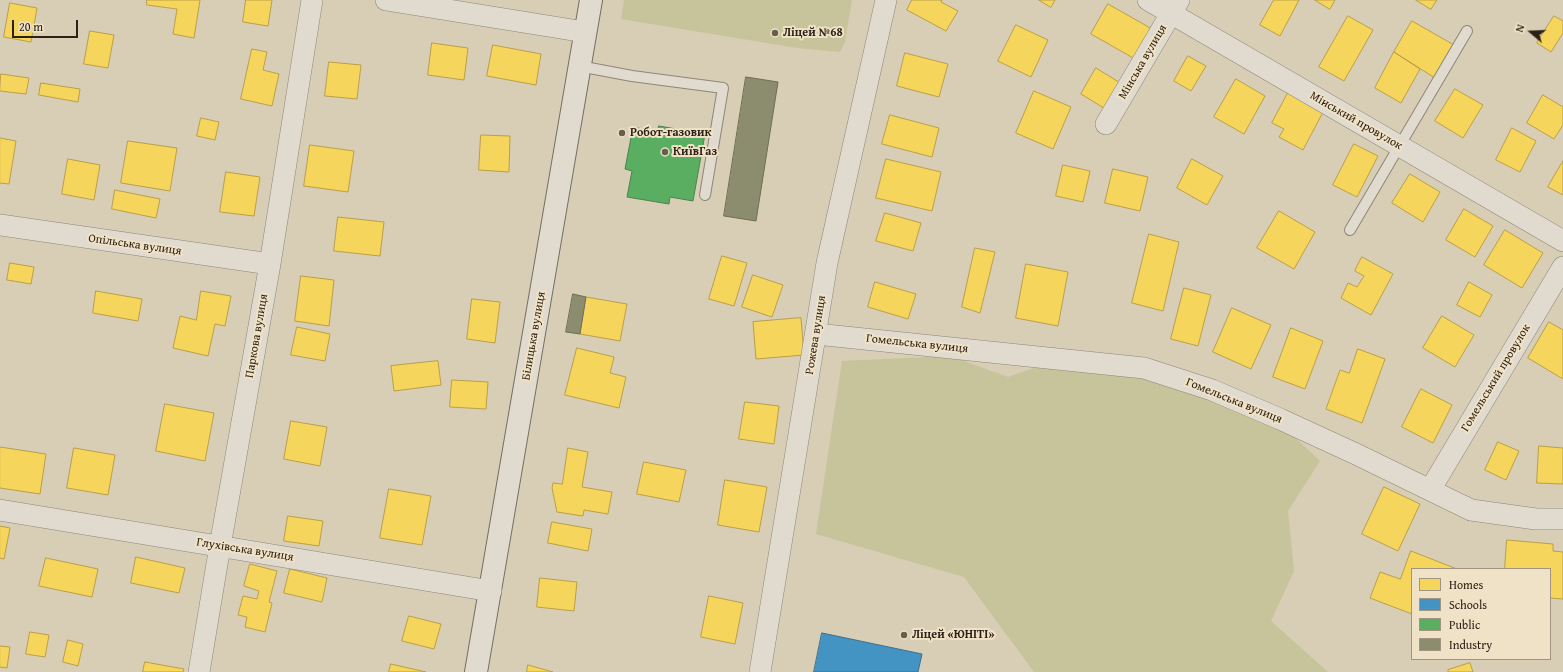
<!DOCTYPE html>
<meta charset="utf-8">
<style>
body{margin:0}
#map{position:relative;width:1563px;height:672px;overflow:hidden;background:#d8cdb5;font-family:"Gentium Book Plus",serif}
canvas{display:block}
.legend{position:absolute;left:1411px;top:568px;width:140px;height:92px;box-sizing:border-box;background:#efe2c6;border:1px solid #a19480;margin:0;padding:5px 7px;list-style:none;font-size:12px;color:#2d2017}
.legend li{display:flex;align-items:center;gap:8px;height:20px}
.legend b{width:20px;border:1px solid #a19480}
.north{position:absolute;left:1511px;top:12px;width:40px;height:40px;-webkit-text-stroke:3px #efe2c6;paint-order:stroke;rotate:289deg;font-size:11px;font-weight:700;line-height:16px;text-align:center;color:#2d2017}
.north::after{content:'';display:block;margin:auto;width:14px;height:18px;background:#2d2017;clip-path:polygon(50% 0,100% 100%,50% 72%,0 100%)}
.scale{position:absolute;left:12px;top:20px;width:66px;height:18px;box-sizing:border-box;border:2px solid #2d2017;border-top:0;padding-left:5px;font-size:12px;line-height:14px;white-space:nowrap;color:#2d2017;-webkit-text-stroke:3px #efe2c6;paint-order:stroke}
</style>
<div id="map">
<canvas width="1563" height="672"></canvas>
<ul class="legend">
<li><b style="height:11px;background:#f6d55c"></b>Homes</li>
<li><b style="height:11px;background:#4393c3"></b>Schools</li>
<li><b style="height:11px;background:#5aae61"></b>Public</li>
<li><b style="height:11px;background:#8c8c6e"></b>Industry</li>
</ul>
<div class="north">N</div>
<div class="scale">20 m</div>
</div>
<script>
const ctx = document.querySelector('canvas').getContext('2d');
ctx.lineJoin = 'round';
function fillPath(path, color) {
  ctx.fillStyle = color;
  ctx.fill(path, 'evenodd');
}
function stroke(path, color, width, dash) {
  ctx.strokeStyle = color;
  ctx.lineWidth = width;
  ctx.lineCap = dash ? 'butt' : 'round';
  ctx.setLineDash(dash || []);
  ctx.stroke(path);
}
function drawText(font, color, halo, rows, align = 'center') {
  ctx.font = font + ' "Gentium Book Plus",serif';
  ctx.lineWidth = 4;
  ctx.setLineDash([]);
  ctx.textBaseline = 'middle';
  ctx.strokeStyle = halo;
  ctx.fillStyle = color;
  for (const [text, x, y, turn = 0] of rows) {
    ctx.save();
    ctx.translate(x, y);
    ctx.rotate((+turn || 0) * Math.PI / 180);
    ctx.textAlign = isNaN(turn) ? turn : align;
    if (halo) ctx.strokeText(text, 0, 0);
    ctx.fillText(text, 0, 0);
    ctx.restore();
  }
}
const green = new Path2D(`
 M 624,0 L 852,0 L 845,42 L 840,52 L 797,48 L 621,19 Z
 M 950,356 L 1008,377 L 1051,362 L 1144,375 L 1286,429 L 1320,461 L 1288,511 L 1294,571 L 1271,621 L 1328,672 L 1034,672 L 964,577 L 816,534 L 842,361 Z`);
const homes = new Path2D(`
 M 147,0 L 200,0 L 194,38 L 173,34 L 177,9 L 147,5 Z
 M 246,0 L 272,0 L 268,26 L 243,22 Z
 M 912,0 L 942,0 L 941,2 L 958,11 L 946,31 L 907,10 Z
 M 1039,0 L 1055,0 L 1051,7 Z
 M 1274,0 L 1299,0 L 1280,36 L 1260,25 Z
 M 1315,0 L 1335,0 L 1330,9 Z
 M 1416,0 L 1437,0 L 1431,9 Z
 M 10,3 L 37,8 L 31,42 L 4,37 Z
 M 1108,4 L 1152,29 L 1135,59 L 1091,34 Z
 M 1348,16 L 1373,30 L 1344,81 L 1319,67 Z
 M 1554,16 L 1563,21 L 1563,33 L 1551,52 L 1537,43 Z
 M 1412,21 L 1454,45 L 1435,78 L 1394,52 Z
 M 1016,25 L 1048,40 L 1031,77 L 998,61 Z
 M 90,31 L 114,35 L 108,68 L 84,64 Z
 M 432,43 L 468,48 L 464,80 L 428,75 Z
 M 493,45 L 541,54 L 536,85 L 487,76 Z
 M 252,49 L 267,52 L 263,70 L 279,74 L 272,106 L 241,99 Z
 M 1394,52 L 1420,69 L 1401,103 L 1375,88 Z
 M 905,53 L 948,64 L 939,97 L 897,86 Z
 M 1188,56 L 1206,66 L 1191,91 L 1174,81 Z
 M 329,62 L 361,65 L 357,99 L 325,96 Z
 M 1096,68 L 1122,84 L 1107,110 L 1081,94 Z
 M 1,74 L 29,78 L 26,94 L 0,91 Z
 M 1236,79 L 1265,96 L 1244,134 L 1214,117 Z
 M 41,83 L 80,89 L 78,102 L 39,95 Z
 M 1455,89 L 1483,105 L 1463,138 L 1435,121 Z
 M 1034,91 L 1071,107 L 1053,149 L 1016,133 Z
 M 1288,93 L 1323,112 L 1303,150 L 1279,137 L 1284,129 L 1272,123 Z
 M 1543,95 L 1563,107 L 1563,125 L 1554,139 L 1527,123 Z
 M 890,115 L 939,128 L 932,157 L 882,144 Z
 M 201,118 L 219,122 L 215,140 L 197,136 Z
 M 1512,128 L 1536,141 L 1520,172 L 1496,160 Z
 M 481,135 L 510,136 L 509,172 L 479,170 Z
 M 0,138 L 16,141 L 9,184 L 0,183 Z
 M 128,141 L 177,148 L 170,191 L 121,183 Z
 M 1354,144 L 1378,156 L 1357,197 L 1333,185 Z
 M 310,145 L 354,151 L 348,192 L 304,186 Z
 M 68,159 L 100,165 L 94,200 L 62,194 Z
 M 886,159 L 941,172 L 932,211 L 876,198 Z
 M 1192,159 L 1223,176 L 1207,205 L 1177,188 Z
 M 1563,161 L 1563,195 L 1548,187 Z
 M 1063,165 L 1090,171 L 1083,202 L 1056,196 Z
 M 1113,169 L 1148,177 L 1140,211 L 1105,203 Z
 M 226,172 L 260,177 L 254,216 L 220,212 Z
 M 1410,174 L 1440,192 L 1423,222 L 1392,203 Z
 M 115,190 L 160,199 L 156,218 L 112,209 Z
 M 1464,209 L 1493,226 L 1475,257 L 1446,240 Z
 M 1279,211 L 1315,232 L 1294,269 L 1257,248 Z
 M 885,213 L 921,223 L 913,251 L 876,241 Z
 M 338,217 L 384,222 L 380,256 L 334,251 Z
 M 1505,230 L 1543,253 L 1522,288 L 1484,265 Z
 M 1149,234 L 1179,242 L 1163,311 L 1132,303 Z
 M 975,248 L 995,252 L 980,313 L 962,307 Z
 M 722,256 L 747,263 L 734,306 L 709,299 Z
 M 1362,257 L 1393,274 L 1371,315 L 1341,298 L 1348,283 L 1357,287 L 1364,276 L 1355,271 Z
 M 10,263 L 34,267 L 31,284 L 7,280 Z
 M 1026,264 L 1068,272 L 1058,326 L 1016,318 Z
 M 753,275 L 783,285 L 772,317 L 742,307 Z
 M 301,276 L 334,280 L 329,326 L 295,321 Z
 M 875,282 L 916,294 L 908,319 L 868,307 Z
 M 1469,282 L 1492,295 L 1480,317 L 1457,305 Z
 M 1184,288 L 1211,295 L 1198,346 L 1171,339 Z
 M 96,291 L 142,299 L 138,321 L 93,313 Z
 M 201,291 L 231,296 L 225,326 L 215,324 L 208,356 L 173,348 L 180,316 L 196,320 Z
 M 586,297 L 627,304 L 620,341 L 580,334 Z
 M 472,299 L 500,302 L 495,343 L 467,339 Z
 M 1232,308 L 1271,325 L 1251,369 L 1213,352 Z
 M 1442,316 L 1474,335 L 1455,367 L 1423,348 Z
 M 801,318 L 804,355 L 756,359 L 753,322 Z
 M 1549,322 L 1563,330 L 1563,379 L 1528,358 Z
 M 297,327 L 330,334 L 325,361 L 291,355 Z
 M 1291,328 L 1323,341 L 1305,389 L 1273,377 Z
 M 577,348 L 614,357 L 610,373 L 626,377 L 619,408 L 565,395 Z
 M 1358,349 L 1385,359 L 1362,423 L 1326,409 L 1340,370 L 1349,373 Z
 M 438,361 L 441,385 L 394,391 L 391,366 Z
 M 452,380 L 488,382 L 486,409 L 450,407 Z
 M 1421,389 L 1452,405 L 1433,443 L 1402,427 Z
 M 745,402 L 779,406 L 774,444 L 739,439 Z
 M 165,404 L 214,413 L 205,461 L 156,451 Z
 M 291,421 L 327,427 L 320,466 L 284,459 Z
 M 1498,442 L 1519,451 L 1506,480 L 1485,470 Z
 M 1539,446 L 1563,448 L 1563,484 L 1537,483 Z
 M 0,447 L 46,454 L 40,494 L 0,488 Z
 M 74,448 L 115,455 L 108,495 L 67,488 Z
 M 568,448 L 588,452 L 582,487 L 612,492 L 608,514 L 584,510 L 583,516 L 557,512 L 552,488 L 553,483 L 562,484 Z
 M 644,462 L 686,470 L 679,502 L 637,494 Z
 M 725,480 L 767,487 L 759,532 L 718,525 Z
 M 1384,487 L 1420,504 L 1398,551 L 1362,534 Z
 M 389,489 L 431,496 L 422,545 L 380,538 Z
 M 288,516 L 323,521 L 319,546 L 284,541 Z
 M 552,522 L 592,529 L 588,551 L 548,543 Z
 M 0,526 L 10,528 L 4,559 L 0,558 Z
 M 1507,540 L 1553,544 L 1553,551 L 1563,552 L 1563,599 L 1550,598 L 1550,569 L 1505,569 Z
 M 1411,551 L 1457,569 L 1412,569 L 1412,614 L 1370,598 L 1380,572 L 1400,579 Z
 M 136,557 L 185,568 L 179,593 L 131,583 Z
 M 46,558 L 98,569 L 92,597 L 39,586 Z
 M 250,564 L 277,571 L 269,602 L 272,603 L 265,632 L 245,627 L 247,617 L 238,615 L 243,596 L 257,599 L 259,591 L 244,586 Z
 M 290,569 L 327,578 L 322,602 L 284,593 Z
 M 540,578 L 577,582 L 574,611 L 537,607 Z
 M 709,596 L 743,603 L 735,644 L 701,637 Z
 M 409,616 L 441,624 L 434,649 L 402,641 Z
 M 30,632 L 49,635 L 45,657 L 26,654 Z
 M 68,640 L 83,644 L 78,666 L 63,662 Z
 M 0,646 L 10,647 L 7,668 L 0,667 Z
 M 145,662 L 184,669 L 183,672 L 143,672 Z
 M 1470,663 L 1473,672 L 1448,672 L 1448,670 Z
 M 391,664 L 426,672 L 389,672 Z
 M 528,665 L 553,672 L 527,672 Z`);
const schools = new Path2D(`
 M 822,633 L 922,654 L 918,672 L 814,672 Z`);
const public = new Path2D(`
 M 659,126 L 705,134 L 693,201 L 670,197 L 669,204 L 627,197 L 632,171 L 625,169 L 633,127 L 657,132 Z`);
const industry = new Path2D(`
 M 746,77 L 778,82 L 756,221 L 724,216 Z
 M 573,294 L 586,297 L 580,334 L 566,332 Z`);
const service = new Path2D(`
 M 579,66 L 632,76 L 723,88 L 705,195
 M 1350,230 L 1467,31`);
const minor = new Path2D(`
 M 386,0 L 585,32
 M 1148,0 L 1563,241
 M 1106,124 L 1179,0
 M 0,225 L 270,264
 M 816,334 L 1144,368 L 1212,390 L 1280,419 L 1356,454 L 1471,510 L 1536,519 L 1563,519
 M 1430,490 L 1563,267
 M 0,510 L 491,591
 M 199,672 L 220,546 L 270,264 L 312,0
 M 760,672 L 827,263 L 886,0`);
const secondary = new Path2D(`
 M 476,672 L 591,0`);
const markers = [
 [775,33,4,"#695d4e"],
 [622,133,4,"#695d4e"],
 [665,152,4,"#695d4e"],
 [904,635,4,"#695d4e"]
];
const poiNames = [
 ["Ліцей №68",783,33],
 ["Робот-газовик",630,133],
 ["КиївГаз",673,152],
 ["Ліцей «ЮНІТІ»",912,635]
];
const streetNames = [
 ["Мінська вулиця",1143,62,-60],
 ["Мінський провулок",1356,121,30],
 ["Опільська вулиця",135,245,8],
 ["Рожева вулиця",816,335,-81],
 ["Паркова вулиця",257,336,-80],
 ["Білицька вулиця",534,336,-80],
 ["Гомельська вулиця",917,344,6],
 ["Гомельський провулок",1496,378,-59],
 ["Гомельська вулиця",1234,401,22],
 ["Глухівська вулиця",245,550,9]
];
fillPath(green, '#c7c39a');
fillPath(homes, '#f6d55c');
stroke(homes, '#ba9f47', 1);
fillPath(schools, '#4393c3');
stroke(schools, '#3c708f', 1);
fillPath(public, '#5aae61');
stroke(public, '#4c834b', 1);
fillPath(industry, '#8c8c6e');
stroke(industry, '#706c54', 1);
stroke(service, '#8e8677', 12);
stroke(minor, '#8e8677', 22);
stroke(secondary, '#766e62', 24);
stroke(service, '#e0dbce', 10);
stroke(minor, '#e0dbce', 21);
stroke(secondary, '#e0dbce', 22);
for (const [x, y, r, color] of markers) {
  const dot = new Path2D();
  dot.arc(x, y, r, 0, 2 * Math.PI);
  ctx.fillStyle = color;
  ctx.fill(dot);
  stroke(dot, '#efe2c6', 1.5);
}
drawText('bold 12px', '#2d2017', '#efe2c6', poiNames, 'left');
drawText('12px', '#2d2017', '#efe2c6', streetNames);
</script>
